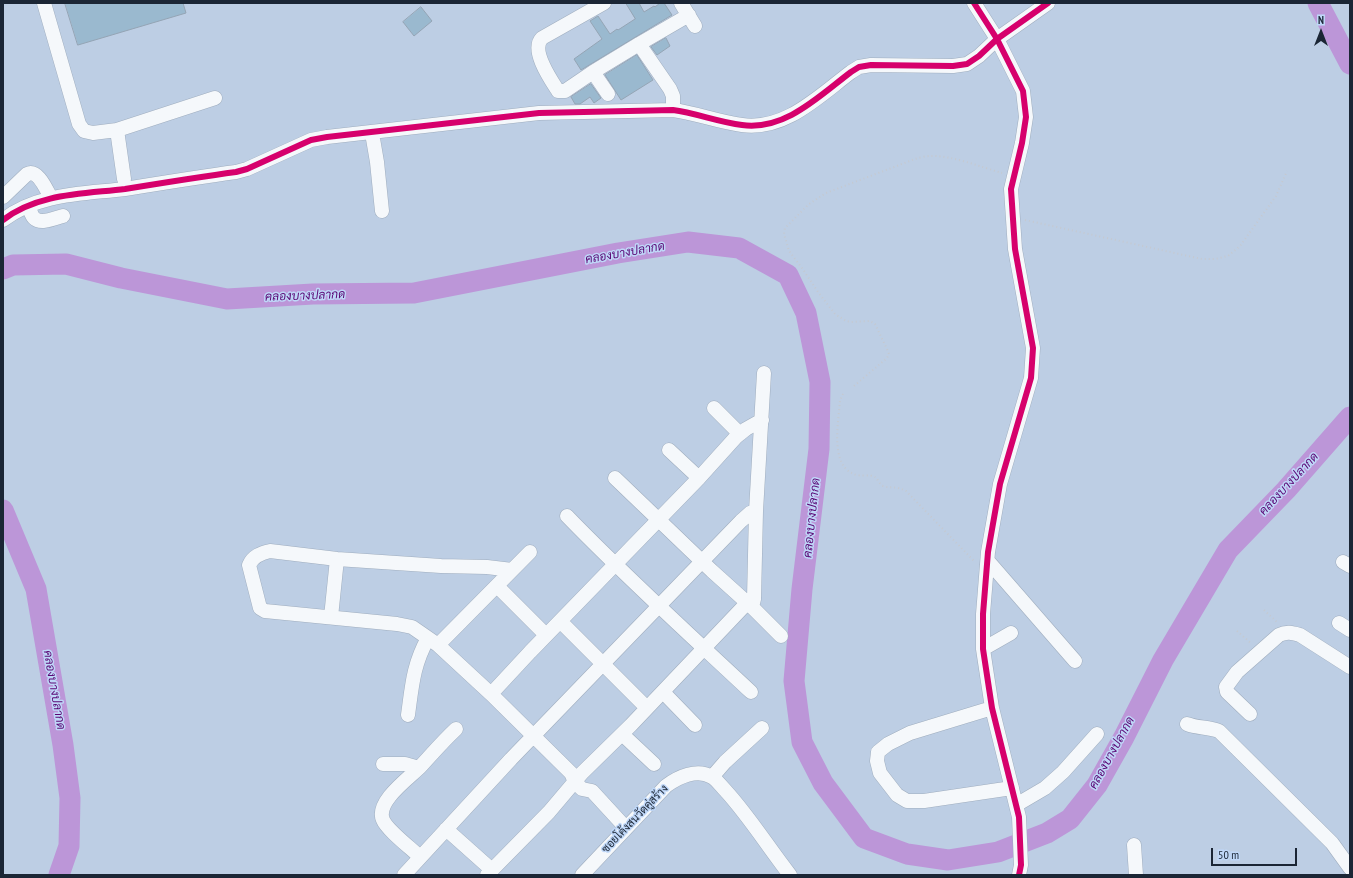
<!DOCTYPE html>
<meta charset="utf-8">
<style>
body{margin:0}
#map{position:relative;width:1353px;height:878px;overflow:hidden;background:#bdcee4;font-family:"PT Sans Narrow",sans-serif}
canvas{display:block}
.frame{position:absolute;inset:0;border:4px solid #1b2635;pointer-events:none}
.north{position:absolute;left:1301px;top:12px;width:40px;height:40px;-webkit-text-stroke:3px #bfd7f8;paint-order:stroke;rotate:0deg;font-size:11px;font-weight:700;line-height:16px;text-align:center;color:#1b2635}
.north::after{content:'';display:block;margin:auto;width:14px;height:18px;background:#1b2635;clip-path:polygon(50% 0,100% 100%,50% 72%,0 100%)}
.scale{position:absolute;left:1211px;top:848px;width:86px;height:18px;box-sizing:border-box;border:2px solid #1b2635;border-top:0;padding-left:5px;font-size:12px;line-height:14px;white-space:nowrap;color:#1b2635;-webkit-text-stroke:3px #bfd7f8;paint-order:stroke}
</style>
<div id="map">
<canvas width="1353" height="878"></canvas>
<div class="frame"></div>
<div class="north">N</div>
<div class="scale">50 m</div>
</div>
<script>
const ctx = document.querySelector('canvas').getContext('2d');
ctx.lineJoin = 'round';
function stroke(path, color, width, dash) {
  ctx.strokeStyle = color;
  ctx.lineWidth = width;
  ctx.lineCap = dash ? 'butt' : 'round';
  ctx.setLineDash(dash || []);
  ctx.stroke(path);
}
function fillPath(path, color) {
  ctx.fillStyle = color;
  ctx.fill(path, 'evenodd');
}
function drawText(font, color, halo, rows, align = 'center') {
  ctx.font = font + ' "PT Sans Narrow",Sarabun,sans-serif';
  ctx.lineWidth = 3;
  ctx.setLineDash([]);
  ctx.textBaseline = 'middle';
  ctx.strokeStyle = halo;
  ctx.fillStyle = color;
  for (const [text, x, y, turn = 0] of rows) {
    ctx.save();
    ctx.translate(x, y);
    ctx.rotate((+turn || 0) * Math.PI / 180);
    ctx.textAlign = isNaN(turn) ? turn : align;
    if (halo) ctx.strokeText(text, 0, 0);
    ctx.fillText(text, 0, 0);
    ctx.restore();
  }
}
const river = new Path2D(`
 M 1318,3 L 1350,64
 M 3,269 L 13,265 L 66,264 L 121,278 L 227,299 L 313,294 L 414,293 L 618,253 L 688,242 L 739,248 L 788,275 L 806,313 L 820,382 L 819,449 L 802,589 L 794,681 L 802,742 L 823,783 L 864,838 L 907,854 L 948,860 L 998,852 L 1047,833 L 1070,819 L 1097,785 L 1124,737 L 1163,660 L 1228,550 L 1286,490 L 1350,417
 M 3,510 L 36,589 L 63,745 L 70,798 L 69,846 L 59,875`);
const building = new Path2D(`
 M 65,3 L 183,3 L 186,13 L 78,45 Z
 M 626,3 L 639,3 L 644,12 L 654,6 L 655,7 L 660,3 L 664,3 L 672,15 L 581,70 L 574,59 L 602,39 L 590,21 L 598,16 L 610,34 L 617,29 L 618,30 L 635,19 Z
 M 421,7 L 432,21 L 414,36 L 403,22 Z
 M 666,38 L 670,46 L 657,55 L 651,47 Z
 M 637,55 L 653,80 L 621,100 L 605,75 Z
 M 591,84 L 601,98 L 594,103 L 590,97 L 580,104 L 575,104 L 571,97 Z`);
const path = new Path2D(`
 M 1025,220 L 1202,259 L 1215,259 L 1228,256 L 1240,246 L 1276,196 L 1287,171
 M 854,386 L 887,358 L 889,354 L 887,349 L 875,324 L 870,321 L 851,322 L 846,321 L 835,314 L 818,292 L 802,268 L 789,251 L 784,234 L 785,228 L 809,204 L 826,193 L 915,159 C 919,158 925,156 930,156 C 951,155 981,167 1002,173
 M 843,394 L 840,400 C 839,420 829,465 854,474 C 859,477 871,474 875,477 C 878,479 879,484 883,486 C 891,489 895,485 906,491 L 974,561
 M 1264,610 L 1278,623
 M 1237,631 L 1252,644`);
const minor = new Path2D(`
 M 44,3 L 79,124 L 84,131 L 93,133 L 117,130 L 215,98
 M 604,3 L 542,38 C 530,50 551,80 558,91 L 565,91 L 593,72 L 608,94
 M 681,3 L 695,26
 M 974,3 L 997,39 L 1023,91 L 1026,117 L 1022,143 L 1011,189 L 1015,249 L 1033,348 L 1031,378 L 1000,484 L 988,552 L 983,614 L 983,649 L 992,708 L 1019,817 L 1021,865 L 1019,875
 M 593,72 L 639,44
 M 673,110 L 673,96 L 670,89 L 639,44 L 689,15
 M 117,130 L 124,179
 M 372,133 L 377,162 L 382,211
 M 3,197 L 27,174 C 38,169 46,189 51,198
 M 28,206 C 30,209 31,215 34,218 C 41,225 55,218 63,216
 M 3,220 C 38,193 84,194 125,189 C 162,183 199,177 236,172 L 247,169 L 311,140 L 327,137 L 539,113 L 673,110 C 696,113 718,122 742,125 C 785,131 819,96 851,72 L 859,67 L 871,65 L 953,66 L 967,64 L 979,56 L 997,39 L 1048,3
 M 714,408 L 740,434
 M 669,450 L 699,478
 M 615,478 L 712,571 L 752,607 L 781,636
 M 567,516 C 626,577 689,634 751,692
 M 988,561 L 1075,661
 M 1343,562 L 1350,566
 M 512,570 L 487,567 L 441,566 L 337,559 L 270,551 C 261,553 253,556 249,565 L 260,608 L 265,611 L 397,624 L 412,627 L 438,645 L 491,694 L 571,773 L 575,782 L 582,789 L 592,791 L 626,828
 M 497,586 L 546,635
 M 752,607 L 754,599 L 756,511 L 764,373
 M 331,617 L 337,559
 M 560,621 L 647,708
 M 1339,623 L 1350,630
 M 438,645 L 530,552
 M 983,649 L 1011,633
 M 663,692 L 695,725
 M 491,694 L 530,652 L 699,478 L 736,437 L 746,429 L 762,420
 M 992,708 L 910,733 L 888,744 L 878,752 L 877,761 L 880,773 L 897,795 L 907,801 L 924,801 L 1012,788
 M 1250,714 L 1227,692 L 1226,687 L 1237,672 L 1279,635 C 1287,631 1293,633 1300,635 L 1350,667
 M 408,715 C 412,686 413,665 428,638
 M 1187,724 C 1197,728 1208,727 1219,731 L 1332,843 L 1350,868
 M 622,734 L 654,764
 M 383,764 L 405,764 L 419,768
 M 712,777 L 725,762 L 762,728
 M 1016,805 L 1045,788 L 1063,772 L 1097,734
 M 446,829 L 492,870
 M 1134,845 L 1136,875
 M 420,857 C 412,849 387,830 383,820 C 375,802 409,778 420,767 C 432,754 443,741 456,729
 M 404,875 L 511,759 L 741,521 L 750,513 L 756,511
 M 487,875 L 549,812 L 582,773 L 631,725 L 747,603
 M 582,875 L 666,786 C 678,777 697,768 712,777 C 716,779 721,786 725,790 C 749,816 768,847 790,875`);
const cycleway = new Path2D(`
 M 974,3 L 997,39 L 1023,91 L 1026,117 L 1022,143 L 1011,189 L 1015,249 L 1033,348 L 1031,378 L 1000,484 L 988,552 L 983,614 L 983,649 L 992,708 L 1019,817 L 1021,865 L 1019,875
 M 3,220 C 38,193 84,194 125,189 C 162,183 199,177 236,172 L 247,169 L 311,140 L 327,137 L 539,113 L 673,110 C 696,113 718,122 742,125 C 785,131 819,96 851,72 L 859,67 L 871,65 L 953,66 L 967,64 L 979,56 L 997,39 L 1048,3`);
const streetNames = [
 ["ซอยโค้งสนวัดคู่สร้าง",635,819,-46]
];
const waterNames = [
 ["คลองบางปลากด",625,253,-10],
 ["คลองบางปลากด",305,296,-2],
 ["คลองบางปลากด",1289,484,-47],
 ["คลองบางปลากด",812,518,-84],
 ["คลองบางปลากด",54,690,80],
 ["คลองบางปลากด",1112,753,-61]
];
stroke(river, '#bc96d8', 21);
fillPath(building, '#9ab9cf');
stroke(building, '#94a4b4', 1);
stroke(minor, '#9fadbe', 15);
stroke(path, '#c5c9d0', 2, [1, 3]);
stroke(minor, '#f5f8fb', 14);
stroke(cycleway, '#d6006c', 6);
drawText('11px', '#1b2635', '#bfd7f8', streetNames);
drawText('italic 12px', '#5b0674', '#bfd7f8', waterNames);
</script>
